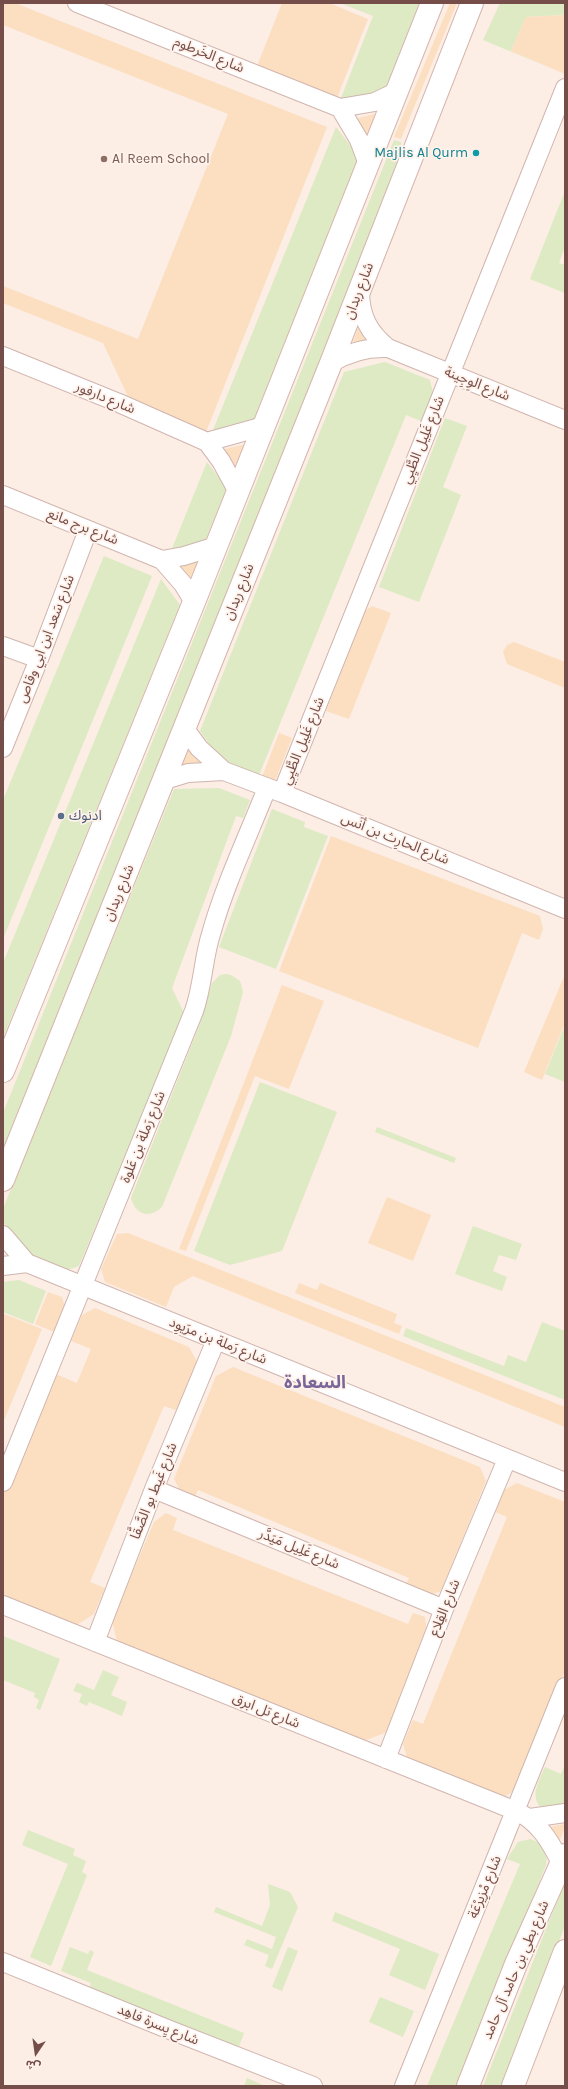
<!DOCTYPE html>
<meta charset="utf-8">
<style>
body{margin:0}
#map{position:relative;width:568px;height:2089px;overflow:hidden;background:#fcede5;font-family:Karla,"Noto Sans Arabic",sans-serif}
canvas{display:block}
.frame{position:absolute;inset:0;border:4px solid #754e4a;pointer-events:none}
.north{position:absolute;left:16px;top:2033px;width:40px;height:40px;-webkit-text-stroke:3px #fff2eb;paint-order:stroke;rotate:193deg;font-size:11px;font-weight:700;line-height:16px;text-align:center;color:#754e4a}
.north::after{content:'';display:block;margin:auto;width:14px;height:18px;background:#754e4a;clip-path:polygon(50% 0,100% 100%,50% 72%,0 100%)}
</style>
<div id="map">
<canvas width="568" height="2089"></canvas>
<div class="frame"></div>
<div class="north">ش</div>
</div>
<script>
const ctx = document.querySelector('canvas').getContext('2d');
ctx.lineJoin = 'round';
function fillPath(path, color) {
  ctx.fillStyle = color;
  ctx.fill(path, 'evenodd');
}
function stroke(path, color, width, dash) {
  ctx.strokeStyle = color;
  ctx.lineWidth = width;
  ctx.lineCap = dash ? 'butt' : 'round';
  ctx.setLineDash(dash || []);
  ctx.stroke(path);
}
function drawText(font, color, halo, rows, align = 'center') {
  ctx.font = font + ' Karla,"Noto Sans Arabic",sans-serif';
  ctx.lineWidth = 3.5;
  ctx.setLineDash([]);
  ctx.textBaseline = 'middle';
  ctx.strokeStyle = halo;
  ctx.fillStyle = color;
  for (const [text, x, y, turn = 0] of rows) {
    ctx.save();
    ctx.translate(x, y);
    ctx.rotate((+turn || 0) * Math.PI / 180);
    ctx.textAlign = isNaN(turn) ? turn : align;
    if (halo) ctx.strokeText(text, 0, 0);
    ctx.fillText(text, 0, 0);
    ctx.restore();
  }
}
const green = new Path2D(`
 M 340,3 L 421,3 L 389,84 L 378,96 L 339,103 L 373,16 Z
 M 500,3 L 565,3 L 565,15 L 526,17 L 511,51 L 555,70 L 483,40 Z
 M 336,127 L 361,159 L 254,420 L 211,435 Z
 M 394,140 L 401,142 L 401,169 L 3,1159 L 3,1113 Z
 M 565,191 L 565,247 L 559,263 L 565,265 L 565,293 L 530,279 Z
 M 385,362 L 430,380 L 433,393 L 421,421 L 406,415 L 257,780 L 226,768 L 200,731 L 344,372 Z
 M 445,418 L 467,426 L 443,487 L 461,495 L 419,602 L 379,587 Z
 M 207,462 L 227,488 L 204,544 L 171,551 Z
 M 104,556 L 152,576 L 3,939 L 3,800 Z
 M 161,579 L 180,605 L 3,1038 L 3,963 Z
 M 219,788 L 250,800 L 243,818 L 236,816 L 172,988 L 184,1013 L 79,1266 L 64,1271 L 25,1253 L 3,1222 L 3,1209 L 174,789 Z
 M 272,809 L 305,822 L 304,827 L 328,836 L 276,969 L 219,947 Z
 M 226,974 L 231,975 L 240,981 L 243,992 L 231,1036 L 162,1207 C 150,1219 135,1215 131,1198 L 199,1026 L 212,983 L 220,975 Z
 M 565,1025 L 565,1082 L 545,1074 Z
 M 260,1082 L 337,1112 L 282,1251 L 230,1265 L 194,1251 Z
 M 377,1127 L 456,1158 L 454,1163 L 375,1132 Z
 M 473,1226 L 522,1244 L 516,1260 L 499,1255 L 493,1271 L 507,1277 L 502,1291 L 455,1274 Z
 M 19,1280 L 46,1291 L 33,1324 L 3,1312 L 3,1282 Z
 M 542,1322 L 565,1331 L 565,1400 L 403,1336 L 406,1328 L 504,1366 L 508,1355 L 526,1362 Z
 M 3,1636 L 60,1659 L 40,1710 L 36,1708 L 39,1700 L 34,1697 L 35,1693 L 3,1680 Z
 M 103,1670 L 119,1677 L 111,1695 L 127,1702 L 122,1716 L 89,1702 L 87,1706 L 79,1702 L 82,1694 L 73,1691 L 77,1683 L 94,1690 Z
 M 565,1765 L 565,1808 L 543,1810 C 529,1797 538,1783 545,1767 L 561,1774 Z
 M 28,1830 L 75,1849 L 73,1855 L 86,1861 L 82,1872 L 87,1875 L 51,1966 L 30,1957 L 68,1864 L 22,1845 Z
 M 530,1839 C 542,1842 549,1852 546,1865 L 458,2086 L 427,2086 L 520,1864 L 507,1859 L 518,1842 Z
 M 565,1882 L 565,1926 L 501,2086 L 483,2086 Z
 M 268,1884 L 290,1892 L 298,1907 L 272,1969 L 265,1966 L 269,1955 L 244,1945 L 247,1939 L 272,1949 L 276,1937 L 214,1912 L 216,1907 L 262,1926 L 270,1905 Z
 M 335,1912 L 439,1954 L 425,1990 L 389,1975 L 400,1949 L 332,1921 Z
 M 70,1947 L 88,1954 L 90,1950 L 94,1952 L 87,1970 L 244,2033 L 238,2049 L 89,1989 L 91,1983 L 61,1971 Z
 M 288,1947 L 298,1951 L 282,1991 L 272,1987 Z
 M 380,1997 L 414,2011 L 403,2037 L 369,2022 Z
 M 247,2078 L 265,2086 L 244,2086 Z`);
const sand = new Path2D(`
 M 3,3 L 15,3 L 327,127 L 206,432 L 130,401 L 103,343 L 3,303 L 3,286 L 138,339 L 228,114 L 3,25 Z
 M 282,3 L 329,3 L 368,19 L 337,98 L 257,66 Z
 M 450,3 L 457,3 L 401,139 L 394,137 Z
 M 565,15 L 565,74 L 511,51 L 526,17 Z
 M 378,113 L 368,140 L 351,120 Z
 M 359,325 L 372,344 L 351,348 Z
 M 247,444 L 237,471 L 220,450 Z
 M 201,559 L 191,586 L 174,566 Z
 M 372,606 L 391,613 L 349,719 L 326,711 L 365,611 Z
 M 514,642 L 565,662 L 565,688 L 507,664 L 503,652 L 507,645 Z
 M 279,733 L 292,738 L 275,781 L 260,782 Z
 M 189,743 L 210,767 L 179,768 Z
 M 331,836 L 540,916 L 543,929 L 539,940 L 522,933 L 478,1048 L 279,971 Z
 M 565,974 L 565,1023 L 542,1080 L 524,1072 Z
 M 282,985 L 324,1001 L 289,1089 L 255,1076 L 186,1251 L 179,1249 Z
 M 387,1197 L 431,1215 L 413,1261 L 368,1243 Z
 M 128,1233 L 565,1407 L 565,1427 L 193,1276 L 174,1287 L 166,1307 L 105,1282 L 101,1269 L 117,1234 Z
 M 299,1283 L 317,1290 L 320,1283 L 397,1314 L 394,1323 L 402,1326 L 399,1334 L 295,1293 Z
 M 48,1292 L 62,1297 L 65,1307 L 54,1332 L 35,1324 Z
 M 95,1308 L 189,1347 L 198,1363 L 178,1411 L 164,1406 L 90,1582 L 105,1588 L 94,1614 L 75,1626 L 3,1597 L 3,1495 L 53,1373 L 77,1383 L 91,1349 L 71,1341 L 82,1315 Z
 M 4,1314 L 42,1329 L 3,1423 L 3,1316 Z
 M 233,1367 L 480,1467 L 486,1481 L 441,1591 L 427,1596 L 405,1587 L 409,1578 L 198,1490 L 194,1499 L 182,1494 L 174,1479 L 216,1376 Z
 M 517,1483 L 565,1502 L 565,1670 L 517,1789 L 504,1797 L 407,1757 L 403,1744 L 413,1720 L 423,1724 L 507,1517 L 495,1512 L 504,1490 Z
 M 166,1513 L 177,1518 L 173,1530 L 408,1624 L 413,1613 L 425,1617 L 427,1633 L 387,1732 L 364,1741 L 117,1641 L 112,1621 L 154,1522 Z
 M 565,1824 L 565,1827 L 556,1849 L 543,1828 Z`);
const street = new Path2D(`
 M 77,3 L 340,108 L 375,102 L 396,92
 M 340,108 L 359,140 L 368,164
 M 360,291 C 360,316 369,333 388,348
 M 3,356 L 119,403 L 207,442 L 221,461 L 238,492
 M 331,363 C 349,352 367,347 388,348 L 565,420
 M 207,442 L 264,426
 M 3,495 L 162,560 L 183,584 L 194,602
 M 162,560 L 184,556 L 216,546
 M 3,646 L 39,659
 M 185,729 L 199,748 L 224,771
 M 3,748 L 39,659 L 88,530
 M 165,780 L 188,773 L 224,771 L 282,793 L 565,909
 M 282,793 L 565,88
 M 3,1235 L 27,1263 L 565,1482
 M 3,1266 L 27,1263
 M 3,1482 L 194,1011 C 203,986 203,959 211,934 C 225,884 248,836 267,788
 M 154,1489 L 444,1609
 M 3,1605 L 516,1811 C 539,1822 550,1841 561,1863
 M 95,1642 L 154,1489 L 216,1340
 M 386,1759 L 444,1609 L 507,1459
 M 530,1818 L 565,1813
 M 3,1962 L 170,2030 L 313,2086
 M 404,2086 L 565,1687`);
const secondary = new Path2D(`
 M 3,1071 L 194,602 L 432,3
 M 3,1180 L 331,363 L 472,3
 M 468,2086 L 516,1964 L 565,1855
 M 513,2086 L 565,1951`);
const markers = [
 [476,153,4,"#0f9aa8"],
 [104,159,4,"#8d6e63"],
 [61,816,4,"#5c6f8a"]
];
const streetNames = [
 ["شارع الخَرطوم",209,55,22],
 ["شارع ربدان",359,291,-69],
 ["شارع الوِجِينة",477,384,22],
 ["شارع دارفور",105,398,22],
 ["شارع غَلِيل الطَّيِي",423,440,-68],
 ["شارع برج مانع",83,527,22],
 ["شارع ربدان",239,592,-68],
 ["شارع سَعد ابن ابي وقاص",46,639,-69],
 ["شارع غَلِيل الطَّيِي",303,741,-68],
 ["شارع الحارِث بن أنَس",395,839,22],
 ["شارع ربدان",119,893,-68],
 ["شارع رَملة بن عَلوة",143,1137,-68],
 ["شارع رَملة بن مرَيوِد",218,1341,22],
 ["شارع غَيط بو الصَّقَّا",154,1491,-68],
 ["شارع غَلِيل مَيَدَّر",299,1549,22],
 ["شارع القِلاع",445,1608,-68],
 ["شارع تل ابرق",266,1711,22],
 ["شارع مْزِيرْعَة",485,1887,-68],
 ["شارع بطي بن حامد آل حامد",516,1970,-67],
 ["شارع يِسرة فاهِد",158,2025,22]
];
const cultureNames = [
 ["Majlis Al Qurm",468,153]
];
const educationNames = [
 ["Al Reem School",112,159]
];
const serviceNames = [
 ["ادنوك",69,816]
];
const districtNames = [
 ["السعادة",315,1383]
];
fillPath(green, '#ddeac3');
fillPath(sand, '#fbdfc0');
stroke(street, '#d0b5ae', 20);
stroke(secondary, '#d6b5ad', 24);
stroke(street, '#fff', 18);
stroke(secondary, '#fff', 22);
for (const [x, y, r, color] of markers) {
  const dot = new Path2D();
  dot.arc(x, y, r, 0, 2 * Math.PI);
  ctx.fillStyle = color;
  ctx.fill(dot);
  stroke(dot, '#fff2eb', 1.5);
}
drawText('14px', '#754e4a', '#fff2eb', streetNames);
drawText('14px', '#0d838f', '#fff2eb', cultureNames, 'right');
drawText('14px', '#785e54', '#fff2eb', educationNames, 'left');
drawText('14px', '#4e5e75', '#fff2eb', serviceNames, 'left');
drawText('bold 18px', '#7a6698', '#fff2eb', districtNames);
</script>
